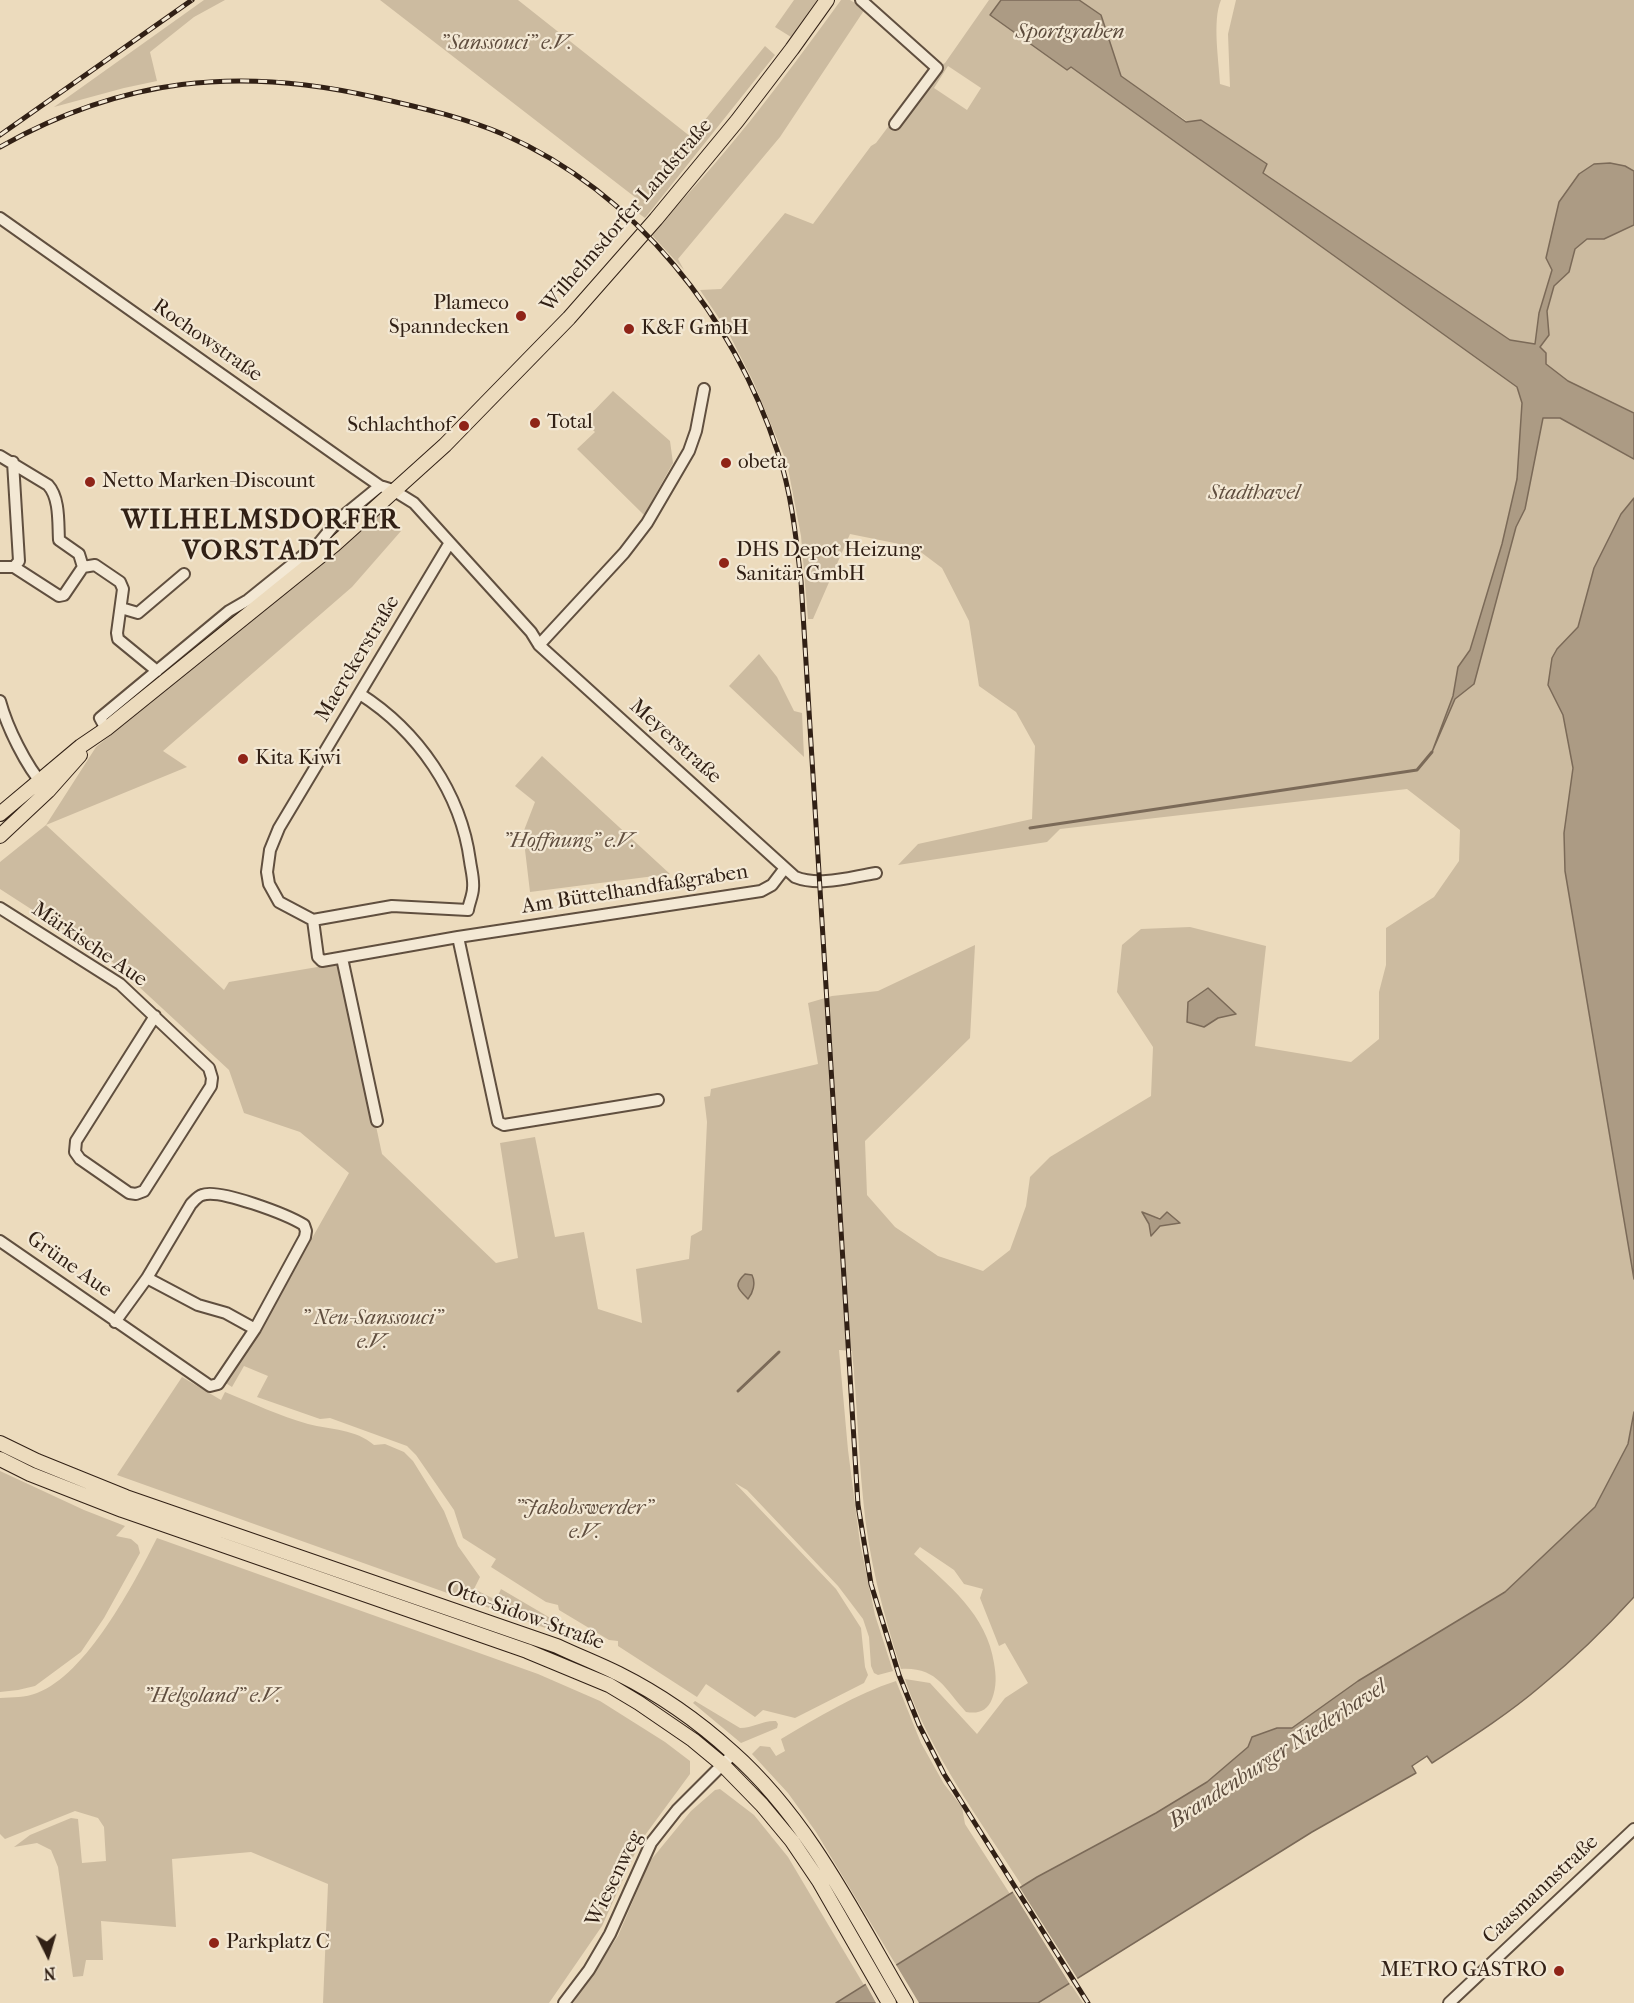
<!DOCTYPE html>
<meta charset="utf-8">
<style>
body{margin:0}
#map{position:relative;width:1634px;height:2003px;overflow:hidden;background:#ecdbbd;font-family:"IM FELL French Canon",serif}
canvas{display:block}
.north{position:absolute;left:18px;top:1925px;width:60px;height:60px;-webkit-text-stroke:4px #f3e8d4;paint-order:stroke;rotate:175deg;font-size:16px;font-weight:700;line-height:24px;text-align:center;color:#312015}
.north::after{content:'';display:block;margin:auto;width:21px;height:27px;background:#312015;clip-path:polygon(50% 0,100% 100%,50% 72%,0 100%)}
</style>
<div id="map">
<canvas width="1634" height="2003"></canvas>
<div class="north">N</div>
</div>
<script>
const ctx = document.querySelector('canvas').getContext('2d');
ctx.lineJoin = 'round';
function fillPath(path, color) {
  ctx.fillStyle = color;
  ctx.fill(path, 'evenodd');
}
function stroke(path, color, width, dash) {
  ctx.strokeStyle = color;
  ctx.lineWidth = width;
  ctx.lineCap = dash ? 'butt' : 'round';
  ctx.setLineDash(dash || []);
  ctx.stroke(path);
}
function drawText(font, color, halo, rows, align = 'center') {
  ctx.font = font + ' "IM FELL French Canon",serif';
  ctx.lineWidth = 4.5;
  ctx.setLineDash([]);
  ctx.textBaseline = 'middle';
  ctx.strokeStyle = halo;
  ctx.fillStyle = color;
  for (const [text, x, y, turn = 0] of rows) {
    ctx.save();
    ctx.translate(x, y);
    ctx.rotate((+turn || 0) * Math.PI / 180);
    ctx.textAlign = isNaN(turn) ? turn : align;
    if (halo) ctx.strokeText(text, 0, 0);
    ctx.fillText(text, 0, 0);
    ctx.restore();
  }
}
const green = new Path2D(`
 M 204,0 L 225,0 L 194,17 L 150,52 L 157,81 L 124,88 L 54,107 Z
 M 380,0 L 518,0 L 691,137 L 765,46 L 775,55 L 645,218 L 634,210 L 640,201 Z
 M 794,0 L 817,0 L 791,37 L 775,27 Z
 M 841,0 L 850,0 L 865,9 L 780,137 L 678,259 L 684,270 L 650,233 C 722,163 782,81 841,0 Z
 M 989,0 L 1001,0 L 991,15 L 1070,66 L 1271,179 L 1121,76 L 1101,15 L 1079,0 L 1221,0 C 1212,21 1219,61 1220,84 L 1230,87 L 1228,34 L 1236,0 L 1634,0 L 1634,498 L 1621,514 L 1594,568 L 1578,627 L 1557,649 L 1548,685 L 1563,715 L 1573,768 L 1564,833 L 1565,871 L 1634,1279 L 1634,1412 L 1628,1444 L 1595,1507 L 1505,1592 L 1358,1681 L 1292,1728 L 1277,1728 L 1248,1747 L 1207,1782 L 1156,1813 L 1022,1886 C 981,1821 929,1752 905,1679 L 930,1683 L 977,1734 L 1005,1698 L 1028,1683 L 1005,1643 L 999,1646 L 980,1598 L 983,1589 L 964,1584 L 954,1570 L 920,1547 L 914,1554 C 948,1584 987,1615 994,1663 C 996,1675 997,1686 992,1699 C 987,1711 979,1714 966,1712 C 944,1688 937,1667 901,1669 C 883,1613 868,1557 863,1498 C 858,1449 857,1400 852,1351 L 839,1350 L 848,1450 L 860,1543 L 875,1615 L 893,1671 L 878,1675 L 874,1673 L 871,1666 L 869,1637 L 863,1619 L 838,1586 L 747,1490 L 735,1483 L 836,1589 L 861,1628 L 865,1667 L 868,1675 L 864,1683 L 795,1718 L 763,1710 L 755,1717 L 706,1684 L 697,1697 L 618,1646 L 618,1641 L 609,1640 L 559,1610 L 558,1605 L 546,1602 L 491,1567 L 496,1559 L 463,1538 L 454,1510 L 416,1455 L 407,1446 L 330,1418 L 320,1419 L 257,1397 L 268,1376 L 244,1366 L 232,1387 L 224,1382 L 257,1335 L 349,1173 L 300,1132 L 244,1113 L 229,1070 L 110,960 L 0,889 L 0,862 L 46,825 L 96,747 L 316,569 L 382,510 L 401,531 L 352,587 L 163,751 L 187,767 L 46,825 L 224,990 L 229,982 L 341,963 L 382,1154 L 496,1263 L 518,1258 L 500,1143 L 535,1137 L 555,1237 L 584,1232 L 598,1309 L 642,1323 L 636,1269 L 689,1259 L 691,1236 L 702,1230 L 707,1122 L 704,1097 L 710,1096 L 711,1089 L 818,1064 L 808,1003 L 832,996 L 878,991 L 975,945 L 970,1038 L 865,1141 L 867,1195 L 895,1227 L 938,1256 L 983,1271 L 1010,1250 L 1026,1206 L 1030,1177 L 1050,1157 L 1151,1096 L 1153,1047 L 1117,992 L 1122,945 L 1141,929 L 1190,927 L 1266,946 L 1255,1046 L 1351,1062 L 1379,1039 L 1379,992 L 1386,965 L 1386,928 L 1434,897 L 1459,861 L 1460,830 L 1407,789 L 1060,829 L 1047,842 L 898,865 L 918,844 L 1032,819 L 1035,746 L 1016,712 L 979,686 L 969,621 L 942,568 L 914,547 L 850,534 L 813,619 L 808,619 L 801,536 L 787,463 L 753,381 L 727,330 L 700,290 L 721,289 L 785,213 L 813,224 L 871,146 L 876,143 L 930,71 L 945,63 ZM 948,66 L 981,88 L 967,110 L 934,88 ZM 1208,988 L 1235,1014 L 1218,1018 L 1204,1027 ZM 1143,1213 L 1179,1223 L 1160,1226 L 1151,1235 L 1149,1224 Z
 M 613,391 L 670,441 L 673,463 L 644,515 L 577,449 L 595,432 L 584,421 Z
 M 759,654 L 777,677 L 794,711 L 802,713 L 804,757 L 729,686 Z
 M 542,756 L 670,874 L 530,892 L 523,833 L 535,802 L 515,786 Z
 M 182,1377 L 221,1400 L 225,1392 C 252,1403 280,1416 308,1424 C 331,1430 356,1429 374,1445 L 385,1444 L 404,1452 L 413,1461 L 444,1511 L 458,1546 L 480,1577 L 474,1589 L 496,1600 L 501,1589 L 564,1626 L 562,1634 L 117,1475 Z
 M 0,1471 L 84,1510 L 125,1526 L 116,1536 L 131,1539 L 138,1545 L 140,1553 L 104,1618 L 81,1652 L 35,1686 L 18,1690 L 0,1692 Z
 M 157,1538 L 538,1674 L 600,1701 L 665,1742 L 690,1761 L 690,1774 L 640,1842 L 602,1926 L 549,2003 L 323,2003 L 328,1884 L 251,1852 L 172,1859 L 176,1927 L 101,1921 L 103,1960 L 86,1960 L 83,1976 L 73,1977 L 58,1867 L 51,1850 L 37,1843 L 14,1847 L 30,1835 L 71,1818 L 78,1819 L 82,1863 L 106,1861 L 104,1827 L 98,1818 L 75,1811 L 5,1839 L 0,1834 L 0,1698 C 13,1697 25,1698 37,1693 C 87,1674 133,1585 157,1538 Z
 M 896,1681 L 921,1743 L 944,1784 L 962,1807 L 965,1824 L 1010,1894 L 896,1965 L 816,1832 L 788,1793 L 752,1754 L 760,1746 L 770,1747 L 776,1756 L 785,1751 L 781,1739 C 818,1717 856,1694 896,1681 Z
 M 695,1701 L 740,1728 C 753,1728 764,1720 776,1721 L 778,1724 L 777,1728 L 741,1743 L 693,1703 Z
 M 720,1789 L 754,1815 L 788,1857 L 864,1985 L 836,2003 L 573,2003 L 618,1936 L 650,1861 L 691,1811 L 715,1790 Z
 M 1070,1983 L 1083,2003 L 1038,2003 Z`);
const water = new Path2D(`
 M 1001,0 L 1079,0 L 1101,15 L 1121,76 L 1186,122 L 1201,120 L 1267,164 L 1263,173 L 1510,340 L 1535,344 L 1539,313 L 1552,270 L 1546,258 L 1559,202 L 1579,174 L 1594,164 L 1610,163 L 1625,166 L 1634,171 L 1634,225 L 1604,239 L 1587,239 L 1575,249 L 1569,272 L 1554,286 L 1547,311 L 1549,335 L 1540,347 L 1546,353 L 1546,364 L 1568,381 L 1634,413 L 1634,459 L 1560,418 L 1543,418 L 1525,509 L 1516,527 L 1474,684 L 1455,699 L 1432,752 L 1453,696 L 1458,667 L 1470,650 L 1502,544 L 1517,479 L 1522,403 L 1517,387 L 1071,67 L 1067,70 L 990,15 Z
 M 1634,498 L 1634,1279 L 1565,871 L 1564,833 L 1573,768 L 1563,715 L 1548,685 L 1552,658 L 1557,649 L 1578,627 L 1594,568 L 1621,514 Z
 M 1208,988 L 1236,1014 L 1218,1018 L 1204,1027 L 1187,1022 L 1188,1002 Z
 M 1142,1212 L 1160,1219 L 1167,1212 L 1180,1223 L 1160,1226 L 1151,1236 L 1149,1224 Z
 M 745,1274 L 752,1275 C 756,1283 753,1293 748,1299 C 738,1289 733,1285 745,1274 Z
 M 1634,1412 L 1634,1597 C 1605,1629 1574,1659 1541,1686 C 1507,1715 1469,1739 1432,1763 L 1427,1756 L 1412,1766 L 1416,1773 L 1312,1832 L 1038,2003 L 836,2003 L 1037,1877 L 1156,1813 L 1207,1782 L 1248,1747 L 1252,1737 L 1277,1728 L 1292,1728 L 1358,1681 L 1505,1592 L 1595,1507 L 1628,1444 Z`);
const pier = new Path2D(`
 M 1018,1885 L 1079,1981 L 1071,1986 L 1011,1889 Z
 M 895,1963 L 919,2003 L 876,2003 L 864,1981 Z`);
const stream = new Path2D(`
 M 1030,828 L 1417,770 L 1432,752
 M 738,1391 L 779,1352`);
const minor = new Path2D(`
 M 861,0 L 937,68 L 895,124
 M 0,218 L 354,468 L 380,486 L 393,490 L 414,503 L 531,632 L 539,645 L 795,877 C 820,887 850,877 876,873
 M 0,456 L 48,485 C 60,498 58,523 59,540 L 79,554 L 83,567 L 95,565 L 120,582 L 123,589 L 117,633 L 118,639 L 157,671
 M 13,462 L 19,561 L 14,567
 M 0,567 L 14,567 L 59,596 L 64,595 L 83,567
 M 121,608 L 138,613 L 184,574
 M 539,645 L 624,553 L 647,523 L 689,451 L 696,431 L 704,389
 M 360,694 C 418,731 461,793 470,861 C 471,869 474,879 473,888 C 473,895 469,903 468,910 L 392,906 L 313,920 L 279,902 L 269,884 L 267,872 L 270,850 L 279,828 L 449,544
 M 0,701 C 7,727 26,766 44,786
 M 106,729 L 100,718 L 229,611 L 248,600 L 320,542 L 337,521 L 380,486
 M 0,908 L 120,984 L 209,1068 L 212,1078 L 211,1086 L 144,1191 L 136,1194 L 129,1193 L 80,1159 L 75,1152 L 76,1141 L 155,1016
 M 313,920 L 318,957 L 322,961 L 458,937 L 498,1122 L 504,1125 L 658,1100
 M 458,937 L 761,891 L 772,885 L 785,868
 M 342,958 L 377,1121
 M 0,1241 L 210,1386 L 218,1384 L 255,1329 L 305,1237 L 306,1231 L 304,1225 C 288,1215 219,1188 202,1195 C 198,1196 194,1201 191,1204 L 147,1278 L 115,1322
 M 147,1278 L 198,1305 L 226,1313 L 255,1329
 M 564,2003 L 589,1970 L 610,1934 L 651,1843 L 677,1810 L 734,1753
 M 1449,2003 L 1634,1829`);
const major = new Path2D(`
 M 0,814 L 81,746 L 106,729 L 334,545 L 445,445 L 485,404 L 569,318 L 656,219 L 737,121 L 792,49 L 827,0
 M 0,836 L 48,791 L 80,755
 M 0,1443 L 37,1461 L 126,1497 L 557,1646 C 578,1656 599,1664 619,1674 C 659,1694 699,1722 732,1752 C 809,1820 855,1916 906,2003
 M 0,1459 L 30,1474 L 122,1510 L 527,1651 L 609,1685 L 639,1703 L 693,1740 L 722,1764 L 762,1805 L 792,1841 L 819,1881 L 889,2003`);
const rail = new Path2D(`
 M 0,135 L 192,0
 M 0,147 C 122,78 238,66 374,97 C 418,107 463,117 505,135 C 636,193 734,318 778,453 C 792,495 796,538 801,581 L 858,1505 L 871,1584 L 899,1675 L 919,1725 L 944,1774 L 1088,2003`);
const markers = [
 [521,316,6,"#8f2418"],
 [629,329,6,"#8f2418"],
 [535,423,6,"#8f2418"],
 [464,426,6,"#8f2418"],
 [726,463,6,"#8f2418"],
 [90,482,6,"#8f2418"],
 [724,563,6,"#8f2418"],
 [243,759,6,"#8f2418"],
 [214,1943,6,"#8f2418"],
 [1559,1971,6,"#8f2418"]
];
const parkNames = [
 ["\"Sanssouci\" e.V.",506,44],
 ["Stadthavel",1254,494],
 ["\"Hoffnung\" e.V.",569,842],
 ["\" Neu-Sanssouci\"",372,1319],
 ["e.V.",372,1343],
 ["\"Jakobswerder\"",584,1509],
 ["e.V.",584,1533],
 ["\"Helgoland\" e.V.",212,1697]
];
const streetNames = [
 ["Wilhelmsdorfer Landstraße",627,216,-49],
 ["Rochowstraße",207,341,35],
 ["Maerckerstraße",358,659,-59],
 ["Meyerstraße",675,742,42],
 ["Am Büttelhandfaßgraben",635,890,-9],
 ["Märkische Aue",89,945,34],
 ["Grüne Aue",69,1265,35],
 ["Otto-Sidow-Straße",525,1616,20],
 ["Wiesenweg",615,1879,-64],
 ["Caasmannstraße",1541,1890,-43]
];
const poiNames = [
 ["Plameco",509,304,"right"],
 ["Spanndecken",509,328,"right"],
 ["K&F GmbH",641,329],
 ["Total",547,423],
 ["Schlachthof",452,426,"right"],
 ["obeta",738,463],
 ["Netto Marken-Discount",102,482],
 ["DHS Depot Heizung",736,551],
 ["Sanitär GmbH",736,575],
 ["Kita Kiwi",255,759],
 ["Parkplatz C",226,1943],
 ["METRO GASTRO",1547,1971,"right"]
];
const waterNames = [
 ["Sportgraben",1070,33],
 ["Brandenburger Niederhavel",1278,1755,-33]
];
const districtNames = [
 ["WILHELMSDORFER",261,521],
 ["VORSTADT",261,552]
];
fillPath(green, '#ccbba0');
fillPath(water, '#ac9b84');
stroke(water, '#7b6a58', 1.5);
fillPath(pier, '#ecdbbd');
stroke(stream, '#7b6a58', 3);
stroke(minor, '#604f3f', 14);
stroke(major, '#312015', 16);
stroke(minor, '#f3e8d4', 10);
stroke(major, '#ecdbbd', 14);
stroke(rail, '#312015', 5);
stroke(rail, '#f3e8d4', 3, [9]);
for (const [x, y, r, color] of markers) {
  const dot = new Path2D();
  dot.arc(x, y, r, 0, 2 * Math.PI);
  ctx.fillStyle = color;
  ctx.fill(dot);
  stroke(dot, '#f3e8d4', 2);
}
drawText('italic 21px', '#604e3f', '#f3e8d4', parkNames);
drawText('21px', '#312015', '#f3e8d4', streetNames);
drawText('21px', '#312015', '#f3e8d4', poiNames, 'left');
drawText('italic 22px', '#5c4b3c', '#f3e8d4', waterNames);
ctx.letterSpacing = '1.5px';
drawText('bold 27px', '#312015', '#f3e8d4', districtNames);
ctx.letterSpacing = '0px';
</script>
